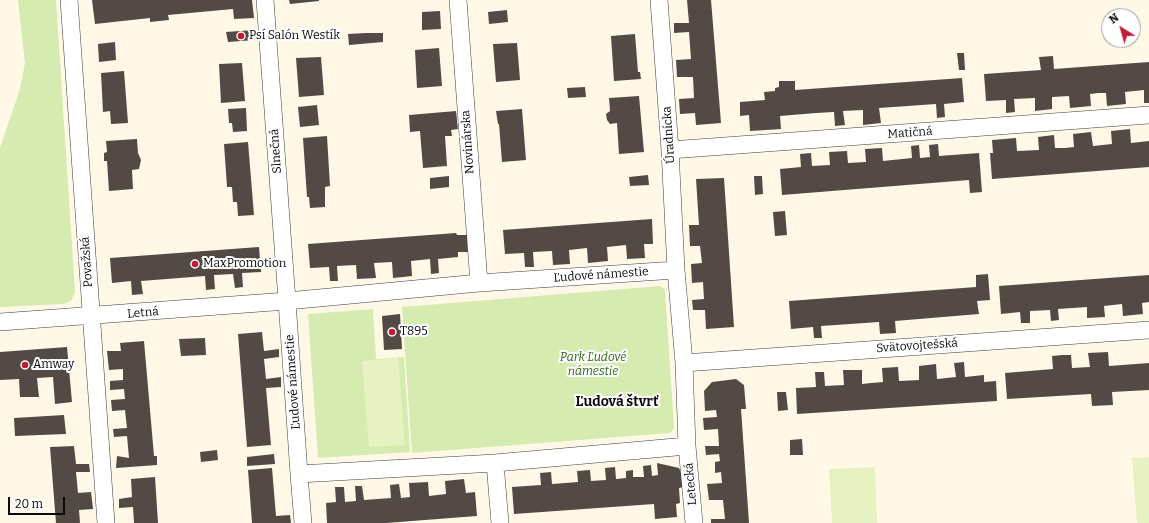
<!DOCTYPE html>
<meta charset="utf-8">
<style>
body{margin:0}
#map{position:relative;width:1149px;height:523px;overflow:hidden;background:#fff8e7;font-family:Bitter,serif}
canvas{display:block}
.north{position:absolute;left:1101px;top:8px;width:40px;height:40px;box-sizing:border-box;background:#fff;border:1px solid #9d9d9d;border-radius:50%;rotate:323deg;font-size:11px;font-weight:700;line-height:16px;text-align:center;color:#0a0a0a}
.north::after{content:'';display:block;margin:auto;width:14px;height:18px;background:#c21a34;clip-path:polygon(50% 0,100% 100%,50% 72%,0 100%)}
.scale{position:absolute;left:8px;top:497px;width:57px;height:18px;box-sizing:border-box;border:2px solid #0a0a0a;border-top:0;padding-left:5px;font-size:12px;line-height:14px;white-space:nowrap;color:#0a0a0a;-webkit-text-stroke:3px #fff;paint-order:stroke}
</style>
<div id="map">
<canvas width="1149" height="523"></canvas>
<div class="north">N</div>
<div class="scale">20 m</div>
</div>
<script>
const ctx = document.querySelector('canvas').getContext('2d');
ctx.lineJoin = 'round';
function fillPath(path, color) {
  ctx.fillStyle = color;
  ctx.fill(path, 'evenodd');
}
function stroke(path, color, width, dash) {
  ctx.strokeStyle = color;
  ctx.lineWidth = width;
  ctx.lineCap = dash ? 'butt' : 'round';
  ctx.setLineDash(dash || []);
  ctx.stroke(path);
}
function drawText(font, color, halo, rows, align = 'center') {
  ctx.font = font + ' Bitter,serif';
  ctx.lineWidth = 4;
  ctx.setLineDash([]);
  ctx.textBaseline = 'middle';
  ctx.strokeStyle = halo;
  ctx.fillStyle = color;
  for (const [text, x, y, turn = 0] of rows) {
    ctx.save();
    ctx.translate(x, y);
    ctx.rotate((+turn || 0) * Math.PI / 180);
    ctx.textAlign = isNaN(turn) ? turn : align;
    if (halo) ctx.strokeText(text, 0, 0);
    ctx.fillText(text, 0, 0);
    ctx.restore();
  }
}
const green = new Path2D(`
 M 18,0 L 56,0 L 75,292 L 71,301 L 64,304 L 0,307 L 0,148 L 20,89 L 25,63 Z
 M 660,286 L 665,290 L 674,428 L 670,433 L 412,453 L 402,307 Z
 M 373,309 L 376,359 L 404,357 L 410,452 L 318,458 L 308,314 Z`);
const pitch = new Path2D(`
 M 398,358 L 405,445 L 369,447 L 362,361 Z
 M 1149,457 L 1149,523 L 1137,523 L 1132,458 Z
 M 875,467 L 877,523 L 832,523 L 829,469 Z`);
const building = new Path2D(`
 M 92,0 L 252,0 L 254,18 L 234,19 L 233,9 L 168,15 L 169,20 L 150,22 L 150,18 L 95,24 Z
 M 289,0 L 319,0 L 319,1 L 290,4 Z
 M 687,0 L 711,0 L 721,123 L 696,125 L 695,113 L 680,114 L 679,99 L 694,98 L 693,77 L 677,77 L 676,60 L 691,59 L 689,32 L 674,33 L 674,23 L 689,23 Z
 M 507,10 L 508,22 L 489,24 L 488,12 Z
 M 440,11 L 441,29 L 422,30 L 422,12 Z
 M 254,30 L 255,40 L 228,42 L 226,32 Z
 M 366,33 L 383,33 L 383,42 L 349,45 L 348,34 Z
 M 635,34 L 638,72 L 640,72 L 641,79 L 614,81 L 611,36 Z
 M 115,42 L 116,60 L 99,62 L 98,44 Z
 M 517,43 L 520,80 L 496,82 L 493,44 Z
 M 439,48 L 442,86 L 417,88 L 415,50 Z
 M 957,53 L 964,53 L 965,70 L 959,70 Z
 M 1053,56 L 1054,69 L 1149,62 L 1149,103 L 1144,103 L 1144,90 L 1125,92 L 1126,104 L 1107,106 L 1106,93 L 1098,93 L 1090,94 L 1091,106 L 1070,108 L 1069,96 L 1052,97 L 1052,109 L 1035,111 L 1035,98 L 1014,99 L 1015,112 L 1006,113 L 1006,100 L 986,101 L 984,74 L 1041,70 L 1039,57 Z
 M 321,57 L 324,95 L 299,97 L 296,58 Z
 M 242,63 L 245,101 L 221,103 L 219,64 Z
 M 124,71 L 128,123 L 111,124 L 110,111 L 103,112 L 101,73 Z
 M 962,78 L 964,102 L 944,104 L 945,117 L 937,118 L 936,104 L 879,108 L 881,123 L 863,125 L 863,110 L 843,111 L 845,125 L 835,126 L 834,112 L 816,113 L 780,116 L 781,129 L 750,131 L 749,115 L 740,116 L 740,102 L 765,100 L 764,92 L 775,91 L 775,88 L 779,87 L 779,81 L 795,81 L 795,90 Z
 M 585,87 L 586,97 L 568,98 L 567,88 Z
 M 639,96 L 644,152 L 619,154 L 617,123 L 610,124 L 607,120 L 606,114 L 610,111 L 609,98 Z
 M 317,105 L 319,125 L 300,127 L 298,107 Z
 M 246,108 L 247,131 L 233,132 L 232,123 L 229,123 L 228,109 Z
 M 522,109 L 526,160 L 502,162 L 499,124 L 498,124 L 496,111 Z
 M 456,111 L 458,129 L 451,130 L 452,136 L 445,136 L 447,166 L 423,168 L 420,131 L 410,132 L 409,115 Z
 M 1130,129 L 1131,143 L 1149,141 L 1149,167 L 992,179 L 990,153 L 993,153 L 992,140 L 1016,138 L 1017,151 L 1039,150 L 1038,137 L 1054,135 L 1055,148 L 1065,148 L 1074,147 L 1073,134 L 1091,132 L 1093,146 L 1112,144 L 1111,131 Z
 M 327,136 L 330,186 L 325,187 L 325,207 L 310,208 L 309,197 L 307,197 L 303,138 Z
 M 137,139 L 138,153 L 141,160 L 139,169 L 132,170 L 133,189 L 109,191 L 107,161 L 104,161 L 104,153 L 107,152 L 106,141 Z
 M 248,142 L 254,215 L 238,216 L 237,202 L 233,202 L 232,187 L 227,187 L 224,144 Z
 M 938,144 L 939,156 L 979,153 L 982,192 L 970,193 L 969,180 L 782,195 L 780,169 L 801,167 L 800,154 L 811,153 L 812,166 L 830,165 L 829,152 L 847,151 L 848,163 L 866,162 L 865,149 L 882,148 L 883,161 L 912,158 L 911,146 L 919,145 L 920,158 L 930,157 L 929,145 Z
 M 648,175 L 649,185 L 630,186 L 629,177 Z
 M 449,176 L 449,187 L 430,189 L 430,178 Z
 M 754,176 L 762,176 L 763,194 L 755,195 Z
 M 724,178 L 734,327 L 706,329 L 705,310 L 693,310 L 692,300 L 704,299 L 703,282 L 692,283 L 691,264 L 702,263 L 700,246 L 690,246 L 689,225 L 699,225 L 696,179 Z
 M 785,211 L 787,235 L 775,236 L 773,212 Z
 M 652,219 L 653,244 L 644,244 L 645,258 L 627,259 L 626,245 L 607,247 L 608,261 L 588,263 L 587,248 L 569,250 L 570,264 L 553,265 L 552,251 L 533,252 L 534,267 L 525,267 L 524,253 L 505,254 L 503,230 Z
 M 456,233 L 457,235 L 467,235 L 468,252 L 458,252 L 458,257 L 438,259 L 439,273 L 431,274 L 430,259 L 411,261 L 412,276 L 403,277 L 393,278 L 392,262 L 374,263 L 376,278 L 357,279 L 356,265 L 337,266 L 338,281 L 330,281 L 329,267 L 310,268 L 308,244 Z
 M 259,247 L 261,272 L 242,273 L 243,287 L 235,288 L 233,274 L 214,275 L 215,289 L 206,290 L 205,276 L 141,281 L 143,294 L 132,295 L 131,281 L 112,283 L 110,258 Z
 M 988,274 L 990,300 L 977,301 L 979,314 L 895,321 L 896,333 L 880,334 L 879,322 L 821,326 L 822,338 L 814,338 L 813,327 L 791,329 L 789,301 L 976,287 L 976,275 Z
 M 1149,275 L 1149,302 L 1142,303 L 1143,314 L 1123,316 L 1122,304 L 1104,306 L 1105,317 L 1087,318 L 1087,307 L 1058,309 L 1059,320 L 1051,321 L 1050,310 L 1030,311 L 1030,323 L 1021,323 L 1020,312 L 1001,314 L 999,286 Z
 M 400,314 L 402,349 L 384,350 L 382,316 Z
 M 262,332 L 264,351 L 279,349 L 279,357 L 264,359 L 266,379 L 281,377 L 281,387 L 266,388 L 271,445 L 247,447 L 238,334 Z
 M 205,338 L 206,355 L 181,356 L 179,339 Z
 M 144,341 L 154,456 L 157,456 L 157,465 L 116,468 L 117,456 L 129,458 L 127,436 L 114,437 L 113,429 L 127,428 L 125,410 L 112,411 L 111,400 L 125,399 L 124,389 L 110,390 L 110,381 L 123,380 L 123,369 L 109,370 L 107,351 L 121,351 L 120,343 Z
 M 67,347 L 72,402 L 55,404 L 53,377 L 37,378 L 39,397 L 20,397 L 19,379 L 0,380 L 0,352 Z
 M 1108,352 L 1109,366 L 1149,363 L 1149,390 L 1112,392 L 1113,405 L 1092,406 L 1091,394 L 1007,399 L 1005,373 L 1053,369 L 1052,356 L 1062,355 L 1071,355 L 1072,368 L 1090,367 L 1088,353 Z
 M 964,362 L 965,377 L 984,375 L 984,382 L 996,381 L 997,401 L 797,414 L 796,388 L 816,387 L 815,372 L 824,372 L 825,386 L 844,385 L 843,370 L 862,370 L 862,384 L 871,383 L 883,382 L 882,368 L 898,367 L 899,381 L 919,380 L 919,366 L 936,364 L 937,379 L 956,377 L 954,363 Z
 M 736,379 L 744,385 L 746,409 L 741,409 L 749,523 L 711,523 L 711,519 L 725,519 L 723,500 L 709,500 L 707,484 L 722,483 L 721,472 L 715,473 L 715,462 L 720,461 L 719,454 L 706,455 L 705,446 L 719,446 L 718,429 L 704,430 L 703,418 L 717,417 L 716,410 L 705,411 L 704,391 L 712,382 Z
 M 777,392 L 786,392 L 788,410 L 778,411 Z
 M 64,415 L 66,434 L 15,436 L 14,418 Z
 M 802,439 L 803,455 L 790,455 L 790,440 Z
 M 74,446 L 76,464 L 89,464 L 90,472 L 76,472 L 78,493 L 91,492 L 93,509 L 79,510 L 80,523 L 56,523 L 50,447 Z
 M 217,450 L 218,460 L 201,462 L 200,452 Z
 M 274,454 L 275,464 L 247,466 L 247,457 Z
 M 657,463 L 679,468 L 682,474 L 683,487 L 679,488 L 680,503 L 676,504 L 677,517 L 655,519 L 654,504 L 514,514 L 512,487 L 541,485 L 540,473 L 551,472 L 552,484 L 578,482 L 577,471 L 590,470 L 591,481 L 606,480 L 605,468 L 615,467 L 616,479 L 626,478 L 626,471 L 633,470 L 633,477 L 644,477 L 643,466 L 651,465 L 652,476 L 658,475 Z
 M 272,468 L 276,516 L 290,515 L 291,523 L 252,523 L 248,470 Z
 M 155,477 L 158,523 L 134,523 L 133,507 L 119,508 L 119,499 L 132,497 L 131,479 Z
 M 464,479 L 466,493 L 475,492 L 477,516 L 386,523 L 327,523 L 326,503 L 336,502 L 335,487 L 344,487 L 345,502 L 356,501 L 355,486 L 362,486 L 364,500 L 391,498 L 390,485 L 399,484 L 401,498 L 410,497 L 409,483 L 428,482 L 429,496 L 446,494 L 445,481 Z`);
const street = new Path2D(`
 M 69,0 L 106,523
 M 458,0 L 479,283
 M 659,0 L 670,150 L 676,270
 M 670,150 L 1149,115
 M 676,270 L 684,363 L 687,446 L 495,463 L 299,474 L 287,301 L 479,283 Z
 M 0,322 L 287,301 L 265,0
 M 684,363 L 1149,330
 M 687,446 L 694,523
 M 495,463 L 500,523
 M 299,474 L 303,523`);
const markers = [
 [241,36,4,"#c21a34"],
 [195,264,4,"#c21a34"],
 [392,332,4,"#c21a34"],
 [25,365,4,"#c21a34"]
];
const poiNames = [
 ["Psí Salón Westík",249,36],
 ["MaxPromotion",203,264],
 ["T895",400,332],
 ["Amway",33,365]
];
const streetNames = [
 ["Matičná",910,133,-4],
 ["Úradnícka",669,135,-94],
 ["Novinárska",468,142,-94],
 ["Slnečná",276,151,-94],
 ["Považská",87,262,-94],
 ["Ľudové námestie",601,275,-4],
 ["Letná",143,313,-5],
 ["Svätovojtešská",917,346,-4],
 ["Ľudové námestie",293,382,-94],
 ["Letecká",691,484,-95]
];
const parkNames = [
 ["Park Ľudové",593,358],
 ["námestie",593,372]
];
const quarterNames = [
 ["Ľudová štvrť",617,402]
];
fillPath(green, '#d5ebaf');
fillPath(pitch, '#e6f2c1');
fillPath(building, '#534a46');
stroke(street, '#3d3d3d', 18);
stroke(street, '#fff', 17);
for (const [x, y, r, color] of markers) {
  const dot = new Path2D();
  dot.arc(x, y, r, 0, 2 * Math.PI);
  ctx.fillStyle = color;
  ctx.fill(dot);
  stroke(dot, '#fff', 1.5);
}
drawText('12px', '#0a0a0a', '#fff', poiNames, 'left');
drawText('12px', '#0a0a0a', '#fff', streetNames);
drawText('italic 12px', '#306518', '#fff', parkNames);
drawText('bold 14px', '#0a0a0a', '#fff', quarterNames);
</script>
